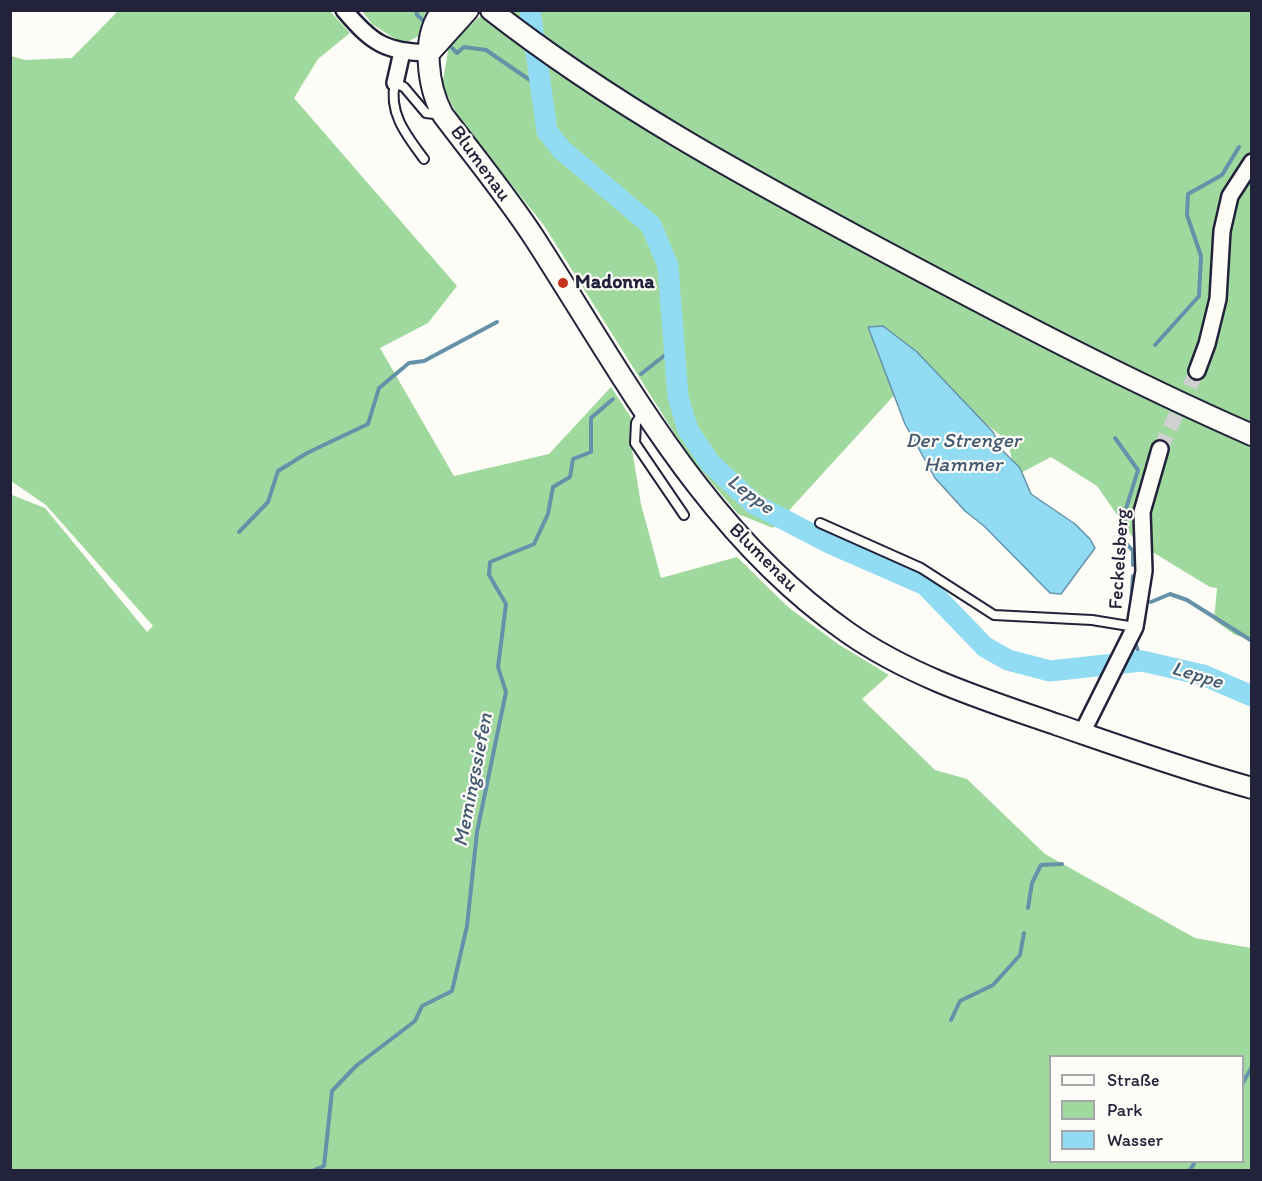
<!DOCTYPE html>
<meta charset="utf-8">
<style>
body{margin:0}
#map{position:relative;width:1262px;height:1181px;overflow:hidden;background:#fdfcf7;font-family:Itim,sans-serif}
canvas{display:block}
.frame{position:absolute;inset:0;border:12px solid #22223b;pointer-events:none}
.legend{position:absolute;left:1049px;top:1055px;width:195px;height:108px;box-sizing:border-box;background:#fdfcf7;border:2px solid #a5a5ac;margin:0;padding:8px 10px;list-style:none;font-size:18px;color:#22223b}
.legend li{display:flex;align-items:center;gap:12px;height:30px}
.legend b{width:30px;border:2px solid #a5a5ac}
</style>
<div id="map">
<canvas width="1262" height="1181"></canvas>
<div class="frame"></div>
<ul class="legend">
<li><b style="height:8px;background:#fdfcf7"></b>Straße</li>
<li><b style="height:16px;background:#a0d99e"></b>Park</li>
<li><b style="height:16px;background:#92dcf3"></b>Wasser</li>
</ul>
</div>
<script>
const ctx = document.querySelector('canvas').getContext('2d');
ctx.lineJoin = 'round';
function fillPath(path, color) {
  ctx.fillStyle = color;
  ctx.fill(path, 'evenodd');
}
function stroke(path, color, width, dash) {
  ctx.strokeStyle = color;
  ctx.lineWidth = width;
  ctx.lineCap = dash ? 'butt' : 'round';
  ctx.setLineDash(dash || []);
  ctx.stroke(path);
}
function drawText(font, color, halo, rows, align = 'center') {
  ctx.font = font + ' Itim,sans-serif';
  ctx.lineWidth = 4.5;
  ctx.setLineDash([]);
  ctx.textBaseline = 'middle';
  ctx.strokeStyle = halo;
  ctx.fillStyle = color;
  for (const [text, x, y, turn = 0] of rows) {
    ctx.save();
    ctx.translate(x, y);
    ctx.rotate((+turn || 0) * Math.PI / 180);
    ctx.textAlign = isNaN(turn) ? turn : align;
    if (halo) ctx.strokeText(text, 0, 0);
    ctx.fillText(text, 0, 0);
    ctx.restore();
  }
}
const green = new Path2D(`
 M 429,10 L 423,34 L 403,44 L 372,24 L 362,11 Z
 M 118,11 L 330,11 L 350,33 L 318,59 L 294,98 L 457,286 L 428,323 L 380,348 L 454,476 L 549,454 L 611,387 L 632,419 L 631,443 L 641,504 L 661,578 L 737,557 L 788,607 L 838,644 L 889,675 L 862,699 L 935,770 L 967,779 L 1045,854 L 1195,938 L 1251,948 L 1251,1170 L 11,1170 L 12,495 L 45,508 L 147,632 L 153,626 L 46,505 L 11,481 L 11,56 L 25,60 L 72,58 ZM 1242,1056 L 1242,1162 L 1050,1162 L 1050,1056 Z
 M 486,11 L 1251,11 L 1251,639 L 1235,635 L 1214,620 L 1217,588 L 1210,587 L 1136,542 L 1097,486 L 1051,457 L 1015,476 L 1008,441 L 938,387 L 898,391 L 773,528 L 738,514 L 688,455 L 545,227 L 459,118 L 442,86 L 449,45 Z`);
const water = new Path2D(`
 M 883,326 L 917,352 L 993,432 L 1002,450 L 1020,468 L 1031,494 L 1075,524 L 1090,539 L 1095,548 L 1061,594 L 1050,593 L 984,526 L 965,511 L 935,478 L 905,424 L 868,327 Z`);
const stream = new Path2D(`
 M 416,10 L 417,15 L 425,22
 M 452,48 L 457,53 L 464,47 L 486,50 L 540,87
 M 1155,345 L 1199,296 L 1201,256 L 1187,215 L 1188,194 L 1222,175 L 1239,147
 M 641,374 L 674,348
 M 1115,438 L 1138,470 L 1125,512 L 1124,541 L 1133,551 L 1133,565
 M 239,532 L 268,502 L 278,471 L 307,453 L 368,424 L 379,388 L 409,363 L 424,361 L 497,322
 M 1151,602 L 1170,594 L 1187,600 L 1252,641
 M 1131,606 L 1133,576
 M 1135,643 L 1142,661
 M 1028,908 L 1032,883 L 1041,865 L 1062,864
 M 951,1020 L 960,1001 L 993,985 L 1020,955 L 1024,933
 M 1242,1084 L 1252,1067
 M 314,1170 L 324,1166 L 332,1091 L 356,1066 L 415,1021 L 422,1006 L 452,991 L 467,926 L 477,832 L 506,692 L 498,667 L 506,604 L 489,575 L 490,562 L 534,544 L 548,514 L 553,487 L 570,477 L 573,459 L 591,452 L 591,418 L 613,399
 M 1190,1170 L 1195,1162`);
const river = new Path2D(`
 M 530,10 L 547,131 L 562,150 L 651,225 L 668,266 L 678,397 L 688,430 L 710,463 L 754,504 L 831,544 L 925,585 L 985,647 L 1008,660 L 1050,671 L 1142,661 L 1203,675 L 1252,696`);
const minorTunnel = new Path2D(`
 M 1160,449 L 1197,371`);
const service = new Path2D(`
 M 424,159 C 407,136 388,113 395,83 L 404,87 L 426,113 L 442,115
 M 643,412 L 636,423 L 635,443 L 684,515
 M 820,523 L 921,568 L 994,615 L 1092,620 L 1135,627`);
const minor = new Path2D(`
 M 344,10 C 372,43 385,52 429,53
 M 395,83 L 402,52
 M 1197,371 L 1207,344 L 1218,299 L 1222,231 L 1230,196 L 1252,162
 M 1082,733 L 1135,627 L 1144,571 L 1142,512 L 1160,449`);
const secondary = new Path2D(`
 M 443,10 C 420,36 428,88 443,115 C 474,156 507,196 535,239 C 626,380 706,534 847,632 C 911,677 986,700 1058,725 C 1122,747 1186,770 1252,788
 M 491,10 C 611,104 744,176 878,248 C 1000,313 1124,379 1252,435
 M 431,51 L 468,10`);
const markers = [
 [563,283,6,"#c8321e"]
];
const streetNames = [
 ["Blumenau",480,164,54],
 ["Blumenau",763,558,45],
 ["Feckelsberg",1120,559,-86]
];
const poiNames = [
 ["Madonna",575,283]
];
const waterNames = [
 ["Der Strenger",963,442],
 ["Hammer",963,466],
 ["Leppe",750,495,37],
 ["Leppe",1197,676,17],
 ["Memingssiefen",474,780,-79]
];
fillPath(green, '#a0d99e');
fillPath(water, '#92dcf3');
stroke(water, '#6592a9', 1.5);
stroke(stream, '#6592a9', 4);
stroke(river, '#92dcf3', 21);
stroke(minorTunnel, '#d1d0d1', 15, [15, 8]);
stroke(service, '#22223b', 12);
stroke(minor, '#22223b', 20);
stroke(secondary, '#22223b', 24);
stroke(service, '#fdfcf7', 8);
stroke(minor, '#fdfcf7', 15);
stroke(secondary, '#fdfcf7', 20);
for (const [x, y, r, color] of markers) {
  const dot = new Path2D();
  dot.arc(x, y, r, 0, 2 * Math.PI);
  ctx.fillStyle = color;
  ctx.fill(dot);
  stroke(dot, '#fdfcf7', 2);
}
drawText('20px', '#22223b', '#fdfcf7', streetNames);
drawText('bold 20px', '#22223b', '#fdfcf7', poiNames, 'left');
drawText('italic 21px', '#445a72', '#fdfcf7', waterNames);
</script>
